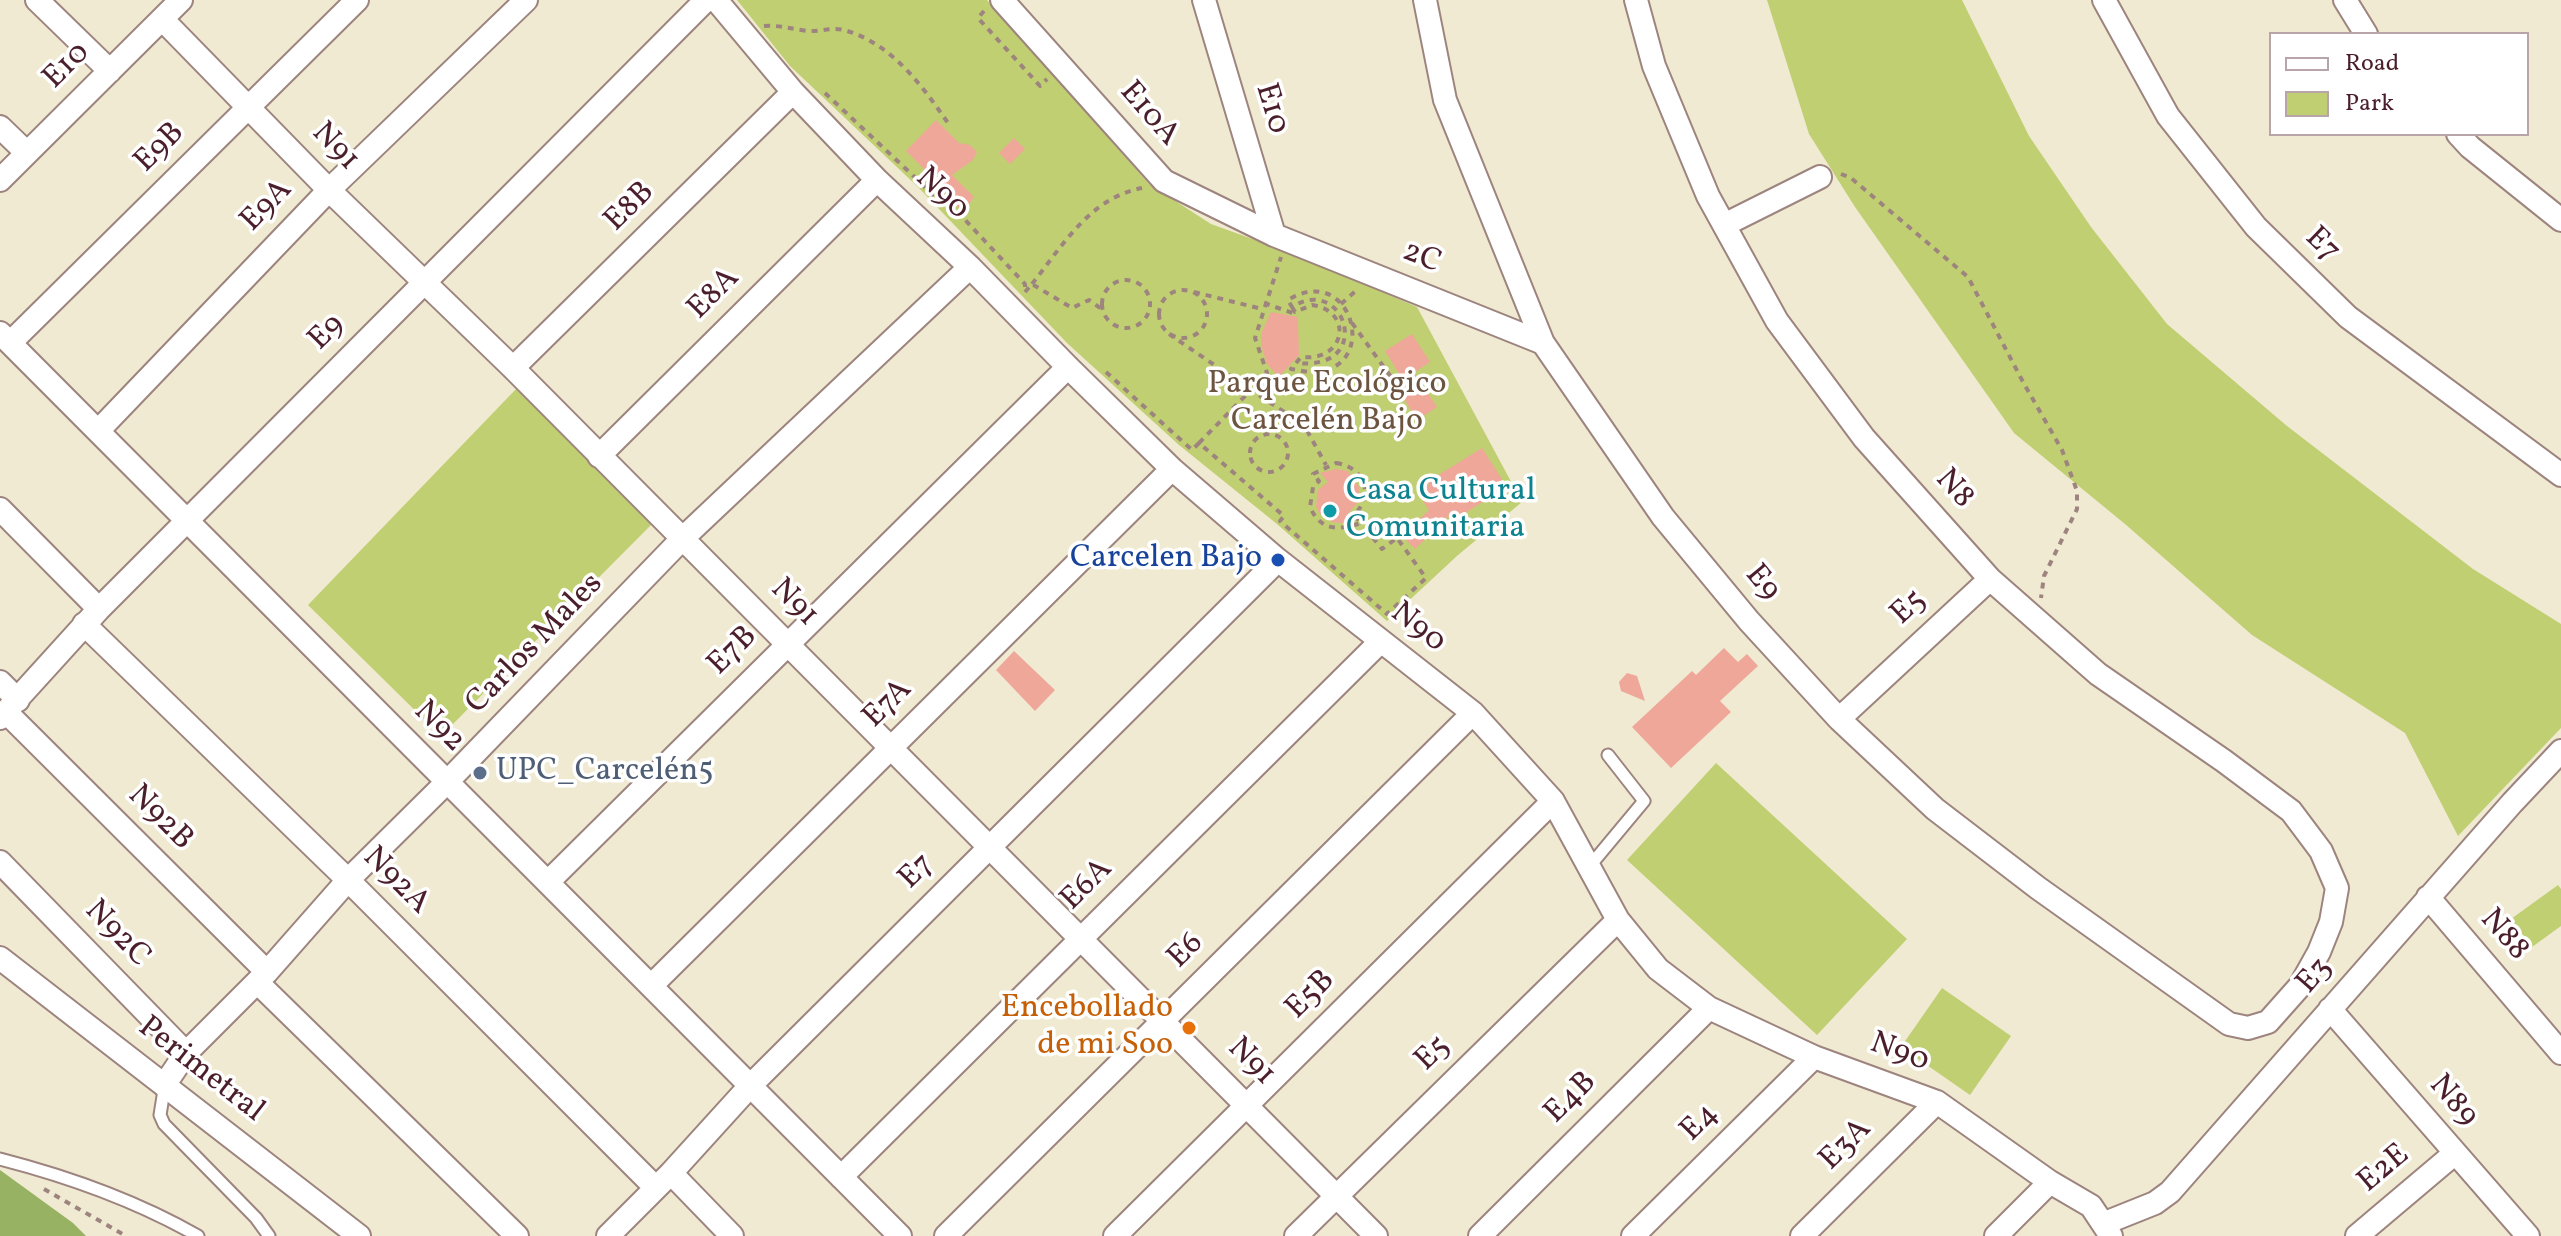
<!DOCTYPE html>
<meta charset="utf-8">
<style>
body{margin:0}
#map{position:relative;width:2561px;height:1236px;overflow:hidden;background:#f0ead2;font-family:Vollkorn,serif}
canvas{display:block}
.legend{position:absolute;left:2269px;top:32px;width:260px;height:104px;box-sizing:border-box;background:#fff;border:2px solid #b7a5aa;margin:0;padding:10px 14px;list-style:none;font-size:24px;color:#4a1f2b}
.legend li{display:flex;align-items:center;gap:16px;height:40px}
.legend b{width:40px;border:2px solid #b7a5aa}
</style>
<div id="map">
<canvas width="2561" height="1236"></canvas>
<ul class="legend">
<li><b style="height:10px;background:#fff"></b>Road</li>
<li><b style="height:22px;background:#c0cf71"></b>Park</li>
</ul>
</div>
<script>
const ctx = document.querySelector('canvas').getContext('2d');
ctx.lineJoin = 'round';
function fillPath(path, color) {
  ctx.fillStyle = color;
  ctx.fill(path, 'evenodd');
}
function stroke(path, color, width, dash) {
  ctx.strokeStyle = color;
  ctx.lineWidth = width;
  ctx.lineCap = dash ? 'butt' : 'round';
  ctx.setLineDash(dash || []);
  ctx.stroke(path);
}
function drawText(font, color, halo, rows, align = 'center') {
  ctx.font = font + ' Vollkorn,serif';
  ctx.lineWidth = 7;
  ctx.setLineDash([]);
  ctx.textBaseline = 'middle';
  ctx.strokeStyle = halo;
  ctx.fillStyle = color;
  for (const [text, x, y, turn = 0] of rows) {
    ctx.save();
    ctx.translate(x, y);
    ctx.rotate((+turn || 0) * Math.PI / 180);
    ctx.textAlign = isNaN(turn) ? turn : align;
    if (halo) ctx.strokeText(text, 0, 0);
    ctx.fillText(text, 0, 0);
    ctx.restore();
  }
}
const green = new Path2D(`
 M 737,0 L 987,0 L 1149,184 L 1211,224 L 1305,258 L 1417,307 L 1522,502 L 1458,555 L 1387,621 L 1277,524 L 1179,445 L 1067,343 L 918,187 L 790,66 Z
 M 1767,0 L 1962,0 L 2029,136 L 2091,227 L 2167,324 L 2287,426 L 2473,569 L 2561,624 L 2561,728 L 2458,836 L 2405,733 L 2252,635 L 2125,524 L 2014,433 L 1855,207 L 1809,134 Z
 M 518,387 L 653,523 L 441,736 L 308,605 Z
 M 1716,763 L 1907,939 L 1817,1035 L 1627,860 Z
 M 2558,885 L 2561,889 L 2561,926 L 2532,947 L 2511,919 Z
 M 1942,988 L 2011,1036 L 1970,1095 L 1901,1047 Z`);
const forest = new Path2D(`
 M 0,1170 L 73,1223 L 86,1236 L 0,1236 Z`);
const building = new Path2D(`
 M 936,120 L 959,143 L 970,145 L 977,152 L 973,160 L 952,175 L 974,197 L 966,208 L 960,209 L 944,192 L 937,193 L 930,186 L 933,178 L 906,151 Z
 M 1014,138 L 1025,149 L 1010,164 L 999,153 Z
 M 1271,312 L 1298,317 L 1299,355 L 1279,377 L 1267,364 L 1261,345 L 1261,334 Z
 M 1412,334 L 1430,362 L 1403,380 L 1385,351 Z
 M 1415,374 L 1437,407 L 1417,420 L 1396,386 Z
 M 1482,448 L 1507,487 L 1452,521 L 1449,516 L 1415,549 L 1402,536 L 1429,510 L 1417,492 L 1429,484 L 1427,482 Z
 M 1336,469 L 1348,471 L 1359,487 L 1358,502 L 1347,515 L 1355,525 L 1332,522 L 1319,513 L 1316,506 L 1318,490 L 1328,482 L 1320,473 Z
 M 1724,648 L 1738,662 L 1747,654 L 1758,666 L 1720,701 L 1731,712 L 1671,768 L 1632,727 L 1692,671 L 1696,675 Z
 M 1014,651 L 1055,690 L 1035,711 L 996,670 Z
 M 1627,673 L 1637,676 L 1645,701 L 1621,691 L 1619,682 Z`);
const path = new Path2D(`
 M 984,11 L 978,18 L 1040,86 L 1047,79
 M 764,26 C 780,25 792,29 807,31 C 819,32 832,27 844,30 C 891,43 921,84 948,123
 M 825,93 L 922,184 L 940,205 L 954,208 L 1025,284 L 1025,292
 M 1841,174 L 1851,178 L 1968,277 L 2023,382 L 2062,450 L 2077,491 L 2077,509 L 2044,576 L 2041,598
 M1102 304a24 24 0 1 1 48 0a24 24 0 1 1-48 0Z
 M 1032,284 C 1063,245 1090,198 1142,188
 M1159 314a24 24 0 1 1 48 0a24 24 0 1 1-48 0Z
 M 1025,292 L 1032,284 L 1072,308 L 1089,300 L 1103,310
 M 1194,292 L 1262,309
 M 1264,303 L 1298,315
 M 1341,304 L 1358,289
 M 1292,307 L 1295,312 L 1312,305 C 1354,311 1346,362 1301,357 L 1291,369 C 1299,370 1308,373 1316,372 C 1381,367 1351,261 1288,300 L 1292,307 C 1345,273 1376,371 1297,363
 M 1352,323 L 1391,377
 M 1169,334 L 1251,390 L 1267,373 L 1255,338 L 1281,257
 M 1106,372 L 1192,450 L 1199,443 L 1284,516 L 1280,521 L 1387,614 L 1426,578 L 1397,538 L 1382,549 L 1361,523
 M1250 453a19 19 0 1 1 38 0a19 19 0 1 1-38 0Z
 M 1199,443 L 1251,390 L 1304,425 L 1326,465
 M 1336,463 C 1364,467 1375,494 1354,515 L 1361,523 C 1339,530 1321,532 1310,507 L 1313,487 L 1319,481 L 1313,474 Z
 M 44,1189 L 126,1236`);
const service = new Path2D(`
 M 1589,867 L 1644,801 L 1608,755
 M 165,1084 L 160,1115 L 164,1124 L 256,1218 L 269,1236
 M 0,1159 C 70,1177 135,1200 198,1236`);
const minor = new Path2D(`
 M 37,0 L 110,71
 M 716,0 L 793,92 L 877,180 L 970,267 L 1068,367 L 1172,469 L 1278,560 L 1473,713 L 1553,801 L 1618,920 L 1658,969 L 1709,1008 L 1814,1057 L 1937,1102 L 2050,1182 L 2091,1206 L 2111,1236
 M 1002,0 L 1164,181 L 1274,235 L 1543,343
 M 1204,0 L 1274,235
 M 1425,0 L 1445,100 L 1543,343 L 1663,517 L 1749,621 L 1839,719 L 1935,809 L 2038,888 L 2229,1024 L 2248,1028 L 2268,1022 L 2300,986 L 2319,952 L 2331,922 L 2337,888 L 2321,851 L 2291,811 L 2224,761 L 2098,674 L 1990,579 L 1864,438 L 1777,321 L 1708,196 L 1654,66 L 1636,0
 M 2104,0 L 2168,116 L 2256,227 L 2348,317 L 2561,475
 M 2345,0 L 2366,34
 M 162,19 L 329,190 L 513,368 L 1376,1236
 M 0,127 L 27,153
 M 2458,134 L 2470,147 L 2561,220
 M 0,180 L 181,0
 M 1724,225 L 1820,177
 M 0,333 L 900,1236
 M 10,343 L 357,0
 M 513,368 L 793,92
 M 98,431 L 329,190 L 526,0
 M 599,456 L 877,180
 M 0,509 L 99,609
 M 84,624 L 348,880 L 656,1188
 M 0,682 L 18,700
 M 6,712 L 267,972
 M 0,718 L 99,609 L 706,0
 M 1839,719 L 1990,579
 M 0,862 L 186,1053
 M 548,882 L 1068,367
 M 2428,897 L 2561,1053
 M 0,958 L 359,1236
 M 257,982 L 517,1236
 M 651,986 L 1172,469
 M 2330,1009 L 2528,1236
 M 165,1084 L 186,1053 L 267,972 L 348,880 L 447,782 L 682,539 L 970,267
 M 671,1173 L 732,1236
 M 841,1177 L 1381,641
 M 2105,1223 L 2155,1203 L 2170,1192 L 2512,803 L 2561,751
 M 608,1236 L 671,1173 L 750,1086 L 1278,560
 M 946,1236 L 1473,713
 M 1115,1236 L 1553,801
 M 1296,1236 L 1618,920
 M 1480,1236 L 1709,1008
 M 1633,1236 L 1814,1057
 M 1802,1236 L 1937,1102
 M 1996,1236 L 2050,1182
 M 2357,1236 L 2454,1154`);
const markers = [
 [1330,511,8,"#0f9aa8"],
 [1278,560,8,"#1a4fb4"],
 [480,773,8,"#5c6f8a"],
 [1189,1028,8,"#e8710a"]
];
const streetNames = [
 ["E10",68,67,-45],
 ["E10",1270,109,73],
 ["E10A",1148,115,49],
 ["N91",334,148,46],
 ["E9B",161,149,-45],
 ["N90",941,195,43],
 ["E9A",268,207,-46],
 ["E8B",631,208,-45],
 ["E7",2321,246,44],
 ["2C",1421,259,22],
 ["E8A",715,295,-45],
 ["E9",328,334,-45],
 ["N8",1953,490,48],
 ["E9",1761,584,50],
 ["N91",793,604,45],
 ["E5",1910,609,-43],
 ["N90",1417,629,38],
 ["Carlos Males",536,645,-46],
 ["E7B",734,652,-45],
 ["E7A",889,705,-45],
 ["N92",438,728,45],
 ["N92B",159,819,45],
 ["E7",918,873,-45],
 ["N92A",395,882,45],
 ["E6A",1088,886,-45],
 ["N92C",116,935,46],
 ["N88",2503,936,49],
 ["E6",1187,952,-45],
 ["E3",2316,977,-49],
 ["E5B",1312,996,-45],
 ["N90",1899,1054,20],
 ["E5",1434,1055,-44],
 ["N91",1250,1063,45],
 ["Perimetral",200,1071,38],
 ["E4B",1572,1099,-45],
 ["N89",2452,1102,49],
 ["E4",1701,1124,-45],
 ["E3A",1847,1146,-45],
 ["E2E",2385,1170,-40]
];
const parkNames = [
 ["Parque Ecológico",1327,386],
 ["Carcelén Bajo",1327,423]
];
const cultureNames = [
 ["Casa Cultural",1346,493],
 ["Comunitaria",1346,530]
];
const transitNames = [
 ["Carcelen Bajo",1262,560]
];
const serviceNames = [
 ["UPC_Carcelén5",496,773]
];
const foodNames = [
 ["Encebollado",1173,1010],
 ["de mi Soo",1173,1047]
];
fillPath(green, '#c0cf71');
fillPath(forest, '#98b263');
fillPath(building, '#efa799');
stroke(service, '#9d847e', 15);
stroke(minor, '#9d847e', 26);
stroke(path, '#9d847e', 4, [6, 6]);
stroke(service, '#fff', 11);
stroke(minor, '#fff', 22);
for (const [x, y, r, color] of markers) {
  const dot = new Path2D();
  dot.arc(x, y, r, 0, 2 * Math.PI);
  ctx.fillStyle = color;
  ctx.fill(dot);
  stroke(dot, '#fff', 3);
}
drawText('32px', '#4a1f2b', '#fff', streetNames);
drawText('32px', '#6d5440', '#fff', parkNames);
drawText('32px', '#0d838f', '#fff', cultureNames, 'left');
drawText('32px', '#164399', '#fff', transitNames, 'right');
drawText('32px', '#4e5e75', '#fff', serviceNames, 'left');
drawText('32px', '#c56008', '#fff', foodNames, 'right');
</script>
